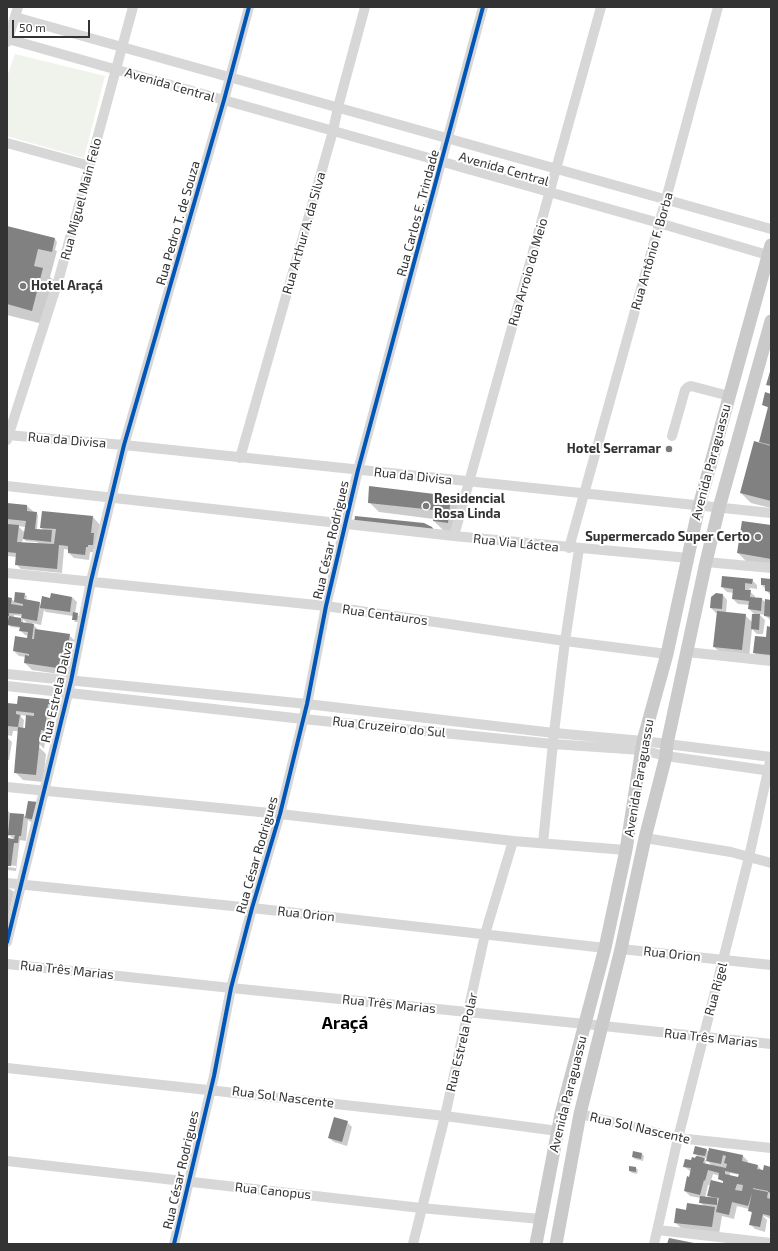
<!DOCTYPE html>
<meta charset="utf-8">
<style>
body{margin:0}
#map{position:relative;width:778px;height:1251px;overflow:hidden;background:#fff;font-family:"Exo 2",sans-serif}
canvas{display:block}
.frame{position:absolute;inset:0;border:8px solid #333;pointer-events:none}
.scale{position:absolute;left:12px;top:20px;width:78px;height:18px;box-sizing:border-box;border:2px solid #333;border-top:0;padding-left:5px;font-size:12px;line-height:14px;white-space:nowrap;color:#333;-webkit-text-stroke:3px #fff;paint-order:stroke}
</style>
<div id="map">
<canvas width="778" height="1251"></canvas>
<div class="frame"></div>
<div class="scale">50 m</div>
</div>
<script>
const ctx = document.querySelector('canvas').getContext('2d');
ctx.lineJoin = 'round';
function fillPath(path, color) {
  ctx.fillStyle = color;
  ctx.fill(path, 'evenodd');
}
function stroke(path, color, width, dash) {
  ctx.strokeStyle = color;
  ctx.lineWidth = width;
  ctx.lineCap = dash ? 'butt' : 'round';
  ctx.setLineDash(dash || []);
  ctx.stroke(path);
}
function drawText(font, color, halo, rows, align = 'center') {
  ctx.font = font + ' "Exo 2",sans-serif';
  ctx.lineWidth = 4;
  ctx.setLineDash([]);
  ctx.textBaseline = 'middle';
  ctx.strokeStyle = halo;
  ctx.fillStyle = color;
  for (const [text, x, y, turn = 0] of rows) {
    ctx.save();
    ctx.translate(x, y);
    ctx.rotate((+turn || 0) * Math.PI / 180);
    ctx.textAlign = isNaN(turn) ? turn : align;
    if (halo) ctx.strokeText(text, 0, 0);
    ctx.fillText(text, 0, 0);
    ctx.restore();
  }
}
const green = new Path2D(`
 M 15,54 L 105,76 L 84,158 L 7,136 L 7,77 Z`);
const shadow = new Path2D(`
 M 7,227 L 55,239 L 57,242 L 55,250 L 57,251 L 50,277 L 58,284 L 47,325 L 7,315 Z
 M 771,395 L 771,508 L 751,503 L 741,493 L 764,445 L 760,442 L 769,408 L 763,405 Z
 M 370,488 L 451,497 L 461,507 L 458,533 L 444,531 L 434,521 L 434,519 L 379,512 L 369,502 Z
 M 7,504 L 27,506 L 34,512 L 36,513 L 38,515 L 37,530 L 44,531 L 41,527 L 93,517 L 100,525 L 98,550 L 93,549 L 93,552 L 90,552 L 89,560 L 74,558 L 69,553 L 69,550 L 64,549 L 62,573 L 21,569 L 16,564 L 17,557 L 7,556 ZM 18,526 L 25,527 L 25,532 L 23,531 ZM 23,538 L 26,541 L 37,542 L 39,544 L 22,543 Z
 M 771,526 L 771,567 L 748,563 L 738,553 Z
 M 752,580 L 757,585 L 757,589 L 750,588 L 749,591 L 755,596 L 755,598 L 762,599 L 766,603 L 771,601 L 771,621 L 765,615 L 759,614 L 765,620 L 763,634 L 757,634 L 752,629 L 749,657 L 722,654 L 714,647 L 718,613 L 716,613 L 711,608 L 723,595 L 727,600 L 726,613 L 745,615 L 752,622 L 755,615 L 749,609 L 750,605 L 738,604 L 733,599 L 734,593 L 727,592 L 722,587 Z
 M 771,580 L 771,596 L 762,585 Z
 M 16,593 L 24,594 L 27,596 L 26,601 L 39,603 L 41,605 L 51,599 L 72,597 L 77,602 L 75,614 L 79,616 L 78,622 L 75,622 L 73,619 L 73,616 L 46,612 L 44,610 L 41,625 L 32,623 L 39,631 L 69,635 L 74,640 L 72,676 L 32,670 L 25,663 L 26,657 L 19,656 L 14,651 L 28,639 L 29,636 L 25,635 L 20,630 L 21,628 L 11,627 L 9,625 L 9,620 L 7,620 L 7,598 L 11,599 L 15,602 ZM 14,615 L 23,616 L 22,619 L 14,618 ZM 23,619 L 29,625 L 23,624 Z
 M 771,628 L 771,659 L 759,658 L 754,653 L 767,638 Z
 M 56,701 L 58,704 L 58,707 L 53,706 L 50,735 L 46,735 L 44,749 L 37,741 L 35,743 L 46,754 L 43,782 L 23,780 L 15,772 L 19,731 L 13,731 L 12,736 L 7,735 L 7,704 L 18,705 ZM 21,715 L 27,716 L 26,729 L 23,729 L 24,720 L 21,717 Z
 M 7,737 L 12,742 L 9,760 L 7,760 Z
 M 29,802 L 40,824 L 31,822 L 28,820 L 26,841 L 20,840 L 19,845 L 16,871 L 7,870 L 7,867 L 16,868 L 16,866 L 7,865 L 7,839 L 15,840 L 9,835 L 9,836 L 7,836 L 7,810 L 11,814 L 24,815 L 26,818 Z
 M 7,887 L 14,892 L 7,922 Z
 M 347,1122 L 352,1127 L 347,1146 L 334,1142 L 329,1138 Z
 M 706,1150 L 709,1152 L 743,1156 L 748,1161 L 747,1164 L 758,1166 L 763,1172 L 771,1168 L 771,1219 L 762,1215 L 767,1220 L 765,1232 L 755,1229 L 750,1224 L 752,1213 L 749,1210 L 749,1209 L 737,1206 L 734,1219 L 722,1216 L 719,1234 L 683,1230 L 675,1222 L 687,1211 L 704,1206 L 700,1202 L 700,1198 L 690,1196 L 685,1191 L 691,1172 L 684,1166 L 696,1159 L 697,1155 L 694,1153 ZM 702,1157 L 707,1158 L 707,1160 L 713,1167 L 705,1165 L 706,1161 ZM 730,1173 L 740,1175 L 739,1178 L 730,1176 ZM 713,1174 L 720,1176 L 719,1179 L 724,1182 L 723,1184 L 711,1181 ZM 708,1185 L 710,1185 L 708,1195 L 711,1198 L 705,1198 Z
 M 642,1154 L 644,1156 L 643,1161 L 635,1159 L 633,1157 Z
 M 636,1168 L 638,1170 L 637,1174 L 632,1173 L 630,1171 Z`);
const building = new Path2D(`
 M 7,226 L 55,238 L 52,252 L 38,249 L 34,266 L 43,268 L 32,311 L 7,304 Z
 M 771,368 L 771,386 L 766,385 Z
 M 765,392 L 771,394 L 771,445 L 759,442 L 768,407 L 762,405 Z
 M 754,441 L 771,446 L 771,501 L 740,493 Z
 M 369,486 L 451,496 L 448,523 L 433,521 L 434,510 L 368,503 Z
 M 7,503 L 27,505 L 27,511 L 37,512 L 35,529 L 52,530 L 51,542 L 23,539 L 26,521 L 7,519 Z
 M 42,511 L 93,516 L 91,533 L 94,533 L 93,545 L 88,545 L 88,547 L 86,547 L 85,555 L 68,553 L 68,546 L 59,545 L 57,569 L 15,565 L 16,553 L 7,552 L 7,524 L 19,525 L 17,542 L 54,544 L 56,529 L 40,528 Z
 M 355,516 L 424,523 L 432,527 L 435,532 L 354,523 Z
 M 742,521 L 771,525 L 771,559 L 737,553 Z
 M 722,576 L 753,579 L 752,584 L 745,583 L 745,590 L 751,590 L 750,597 L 762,598 L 761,611 L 748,609 L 749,601 L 732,599 L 733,589 L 721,587 Z
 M 761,578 L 771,579 L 771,592 L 765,591 L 765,585 L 761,585 Z
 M 15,592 L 25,593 L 24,599 L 40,602 L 37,621 L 21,618 L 22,614 L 9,613 L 9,616 L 7,616 L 7,597 L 12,598 L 11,604 L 23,606 L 23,604 L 14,602 Z
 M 51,593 L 72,597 L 70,612 L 40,608 L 42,596 L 50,598 Z
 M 716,593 L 723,594 L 722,609 L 710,608 L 711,597 Z
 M 765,599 L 771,600 L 771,617 L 764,616 Z
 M 717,611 L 746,614 L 742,650 L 713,647 Z
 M 73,612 L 78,613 L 77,620 L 72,620 Z
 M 752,614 L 760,614 L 759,630 L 751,629 Z
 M 9,616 L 21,618 L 21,622 L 34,624 L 32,639 L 34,639 L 35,629 L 70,634 L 64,669 L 24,663 L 25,655 L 29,656 L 29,654 L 13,651 L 15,636 L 27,638 L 28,632 L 19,631 L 20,627 L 7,625 Z
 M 767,626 L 771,627 L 771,655 L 753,653 L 755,636 L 766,637 Z
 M 18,696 L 56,700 L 56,705 L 48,704 L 45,731 L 41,730 L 36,775 L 14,773 L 18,727 L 25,728 L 26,715 L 34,716 L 34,713 L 16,711 L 16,714 L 20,715 L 18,727 L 7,726 L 7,703 L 17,704 Z
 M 28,801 L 38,802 L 36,820 L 25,818 Z
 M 10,813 L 24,814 L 21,836 L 19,836 L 18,843 L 14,843 L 11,866 L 7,866 L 7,838 L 14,839 L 15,835 L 8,835 Z
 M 334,1117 L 348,1121 L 342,1142 L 328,1138 Z
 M 695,1146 L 707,1149 L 705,1156 L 693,1154 Z
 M 709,1148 L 743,1155 L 742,1161 L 758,1165 L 757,1169 L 763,1170 L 764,1165 L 771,1167 L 771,1193 L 768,1192 L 768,1191 L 753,1188 L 753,1189 L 768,1192 L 767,1198 L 771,1199 L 771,1216 L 763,1214 L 760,1227 L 749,1225 L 752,1212 L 748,1211 L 752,1193 L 748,1206 L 732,1202 L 729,1215 L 716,1212 L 719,1198 L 707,1196 L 711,1180 L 723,1183 L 723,1181 L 718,1179 L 719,1173 L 708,1170 L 705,1181 L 704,1180 L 700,1195 L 684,1191 L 687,1176 L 689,1177 L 691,1168 L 683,1167 L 685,1159 L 691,1160 L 692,1157 L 695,1158 L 696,1156 L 705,1158 L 703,1163 L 726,1168 L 727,1164 L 724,1163 L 726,1156 L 723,1155 L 721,1164 L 706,1161 ZM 725,1171 L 739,1174 L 738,1177 L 725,1174 ZM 737,1184 L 743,1185 L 742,1191 L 735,1190 Z
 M 633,1151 L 642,1153 L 641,1159 L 632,1157 Z
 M 629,1166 L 636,1167 L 636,1172 L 629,1171 Z
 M 700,1196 L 717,1198 L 717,1205 L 699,1203 Z
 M 687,1203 L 715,1207 L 712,1227 L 674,1223 L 676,1208 L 686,1210 Z
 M 669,1238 L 694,1243 L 694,1244 L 667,1244 Z`);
const minor = new Path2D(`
 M 15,17 L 771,229
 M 8,39 L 659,223 L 771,256
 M 7,42 L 18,7
 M 7,143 L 90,166
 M 7,435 L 124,445 L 771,513
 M 672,436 L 685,390 L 688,387 L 691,386 L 729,396
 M 7,440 L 59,278 L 133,7
 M 240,458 L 333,131 L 338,107 L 365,7
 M 7,486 L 454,536 L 688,558
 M 454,536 L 601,7
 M 569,548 L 666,199 L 718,7
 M 706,562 L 771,568
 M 7,573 L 326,606 L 565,641 L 667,654
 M 687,652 L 771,661
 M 7,674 L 307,704 L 554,733 L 643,741 L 771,757
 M 7,686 L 303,719 L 553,744 L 641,750 L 666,756 L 771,771
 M 7,787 L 280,814 L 513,841 L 626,850
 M 645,838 L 731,852 L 771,863
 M 543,843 L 554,733 L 565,641 L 579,549
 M 7,883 L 252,908 L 605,948
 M 7,942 L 71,681 L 91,581 L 124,445 L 224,100 L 249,7
 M 621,949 L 771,965
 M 7,964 L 231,988 L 585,1024 L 771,1044
 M 7,1068 L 445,1116 L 558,1131
 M 580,1114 L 678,1138 L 771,1148
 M 7,1161 L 421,1208 L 540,1219
 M 658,1230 L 771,1243
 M 174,1244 L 214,1076 L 231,988 L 252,908 L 280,814 L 307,704 L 326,606 L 358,470 L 483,7
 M 413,1244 L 445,1116 L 485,934 L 513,841
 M 654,1244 L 678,1138 L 749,857 L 771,757`);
const major = new Path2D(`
 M 536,1244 L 561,1114 L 605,948 L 626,850 L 643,741 L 667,654 L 699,506 L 771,245
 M 556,1244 L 580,1114 L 621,949 L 645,838 L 666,756 L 667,744 L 706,562 L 719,508 L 771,321`);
const cycleway = new Path2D(`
 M 7,942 L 71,681 L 91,581 L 124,445 L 224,100 L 249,7
 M 174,1244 L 214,1076 L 231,988 L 252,908 L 280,814 L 307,704 L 326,606 L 358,470 L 483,7`);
const markers = [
 [23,286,4,"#7a7a7a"],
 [669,449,4,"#7a7a7a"],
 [426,506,4,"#7a7a7a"],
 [758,537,4,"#7a7a7a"]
];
const streetNames = [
 ["Avenida Central",170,85,16],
 ["Avenida Central",504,169,16],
 ["Rua Miguel Main Felo",81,199,-75],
 ["Rua Carlos E. Trindade",418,213,-75],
 ["Rua Pedro T. de Souza",178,223,-74],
 ["Rua Arthur A. da Silva",304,233,-74],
 ["Rua Antônio F. Borba",652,251,-74],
 ["Rua Arroio do Meio",528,272,-74],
 ["Rua da Divisa",67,440,5],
 ["Avenida Paraguassu",711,462,-75],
 ["Rua da Divisa",413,476,6],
 ["Rua César Rodrigues",331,540,-77],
 ["Rua Via Láctea",516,543,6],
 ["Rua Centauros",385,615,8],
 ["Rua Estrela Dalva",57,692,-77],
 ["Rua Cruzeiro do Sul",389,727,6],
 ["Avenida Paraguassu",639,778,-80],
 ["Rua César Rodrigues",257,855,-74],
 ["Rua Orion",306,914,6],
 ["Rua Orion",672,954,6],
 ["Rua Três Marias",67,970,6],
 ["Rua Rigel",716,989,-75],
 ["Rua Três Marias",389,1004,6],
 ["Rua Três Marias",711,1038,6],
 ["Rua Estrela Polar",462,1042,-77],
 ["Avenida Paraguassu",568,1094,-76],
 ["Rua Sol Nascente",283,1097,7],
 ["Rua Sol Nascente",640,1128,13],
 ["Rua César Rodrigues",181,1170,-77],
 ["Rua Canopus",273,1191,6]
];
const poiNames = [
 ["Hotel Araçá",31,286],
 ["Hotel Serramar",661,449,"right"],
 ["Residencial",434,499],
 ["Rosa Linda",434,514],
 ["Supermercado Super Certo",750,537,"right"]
];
const districtNames = [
 ["Araçá",345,1023]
];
fillPath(green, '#f0f3ec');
fillPath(shadow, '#0003');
fillPath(building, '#818181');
stroke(minor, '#d7d7d7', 10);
stroke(major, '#cacaca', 13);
stroke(cycleway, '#0057b8', 4);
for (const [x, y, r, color] of markers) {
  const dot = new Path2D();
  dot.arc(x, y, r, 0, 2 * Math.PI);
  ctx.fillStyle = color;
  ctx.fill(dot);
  stroke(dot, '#fff', 1.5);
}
drawText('13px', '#333', '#fff', streetNames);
drawText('bold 13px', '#333', '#fff', poiNames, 'left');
drawText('bold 17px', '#000', '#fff', districtNames);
</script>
